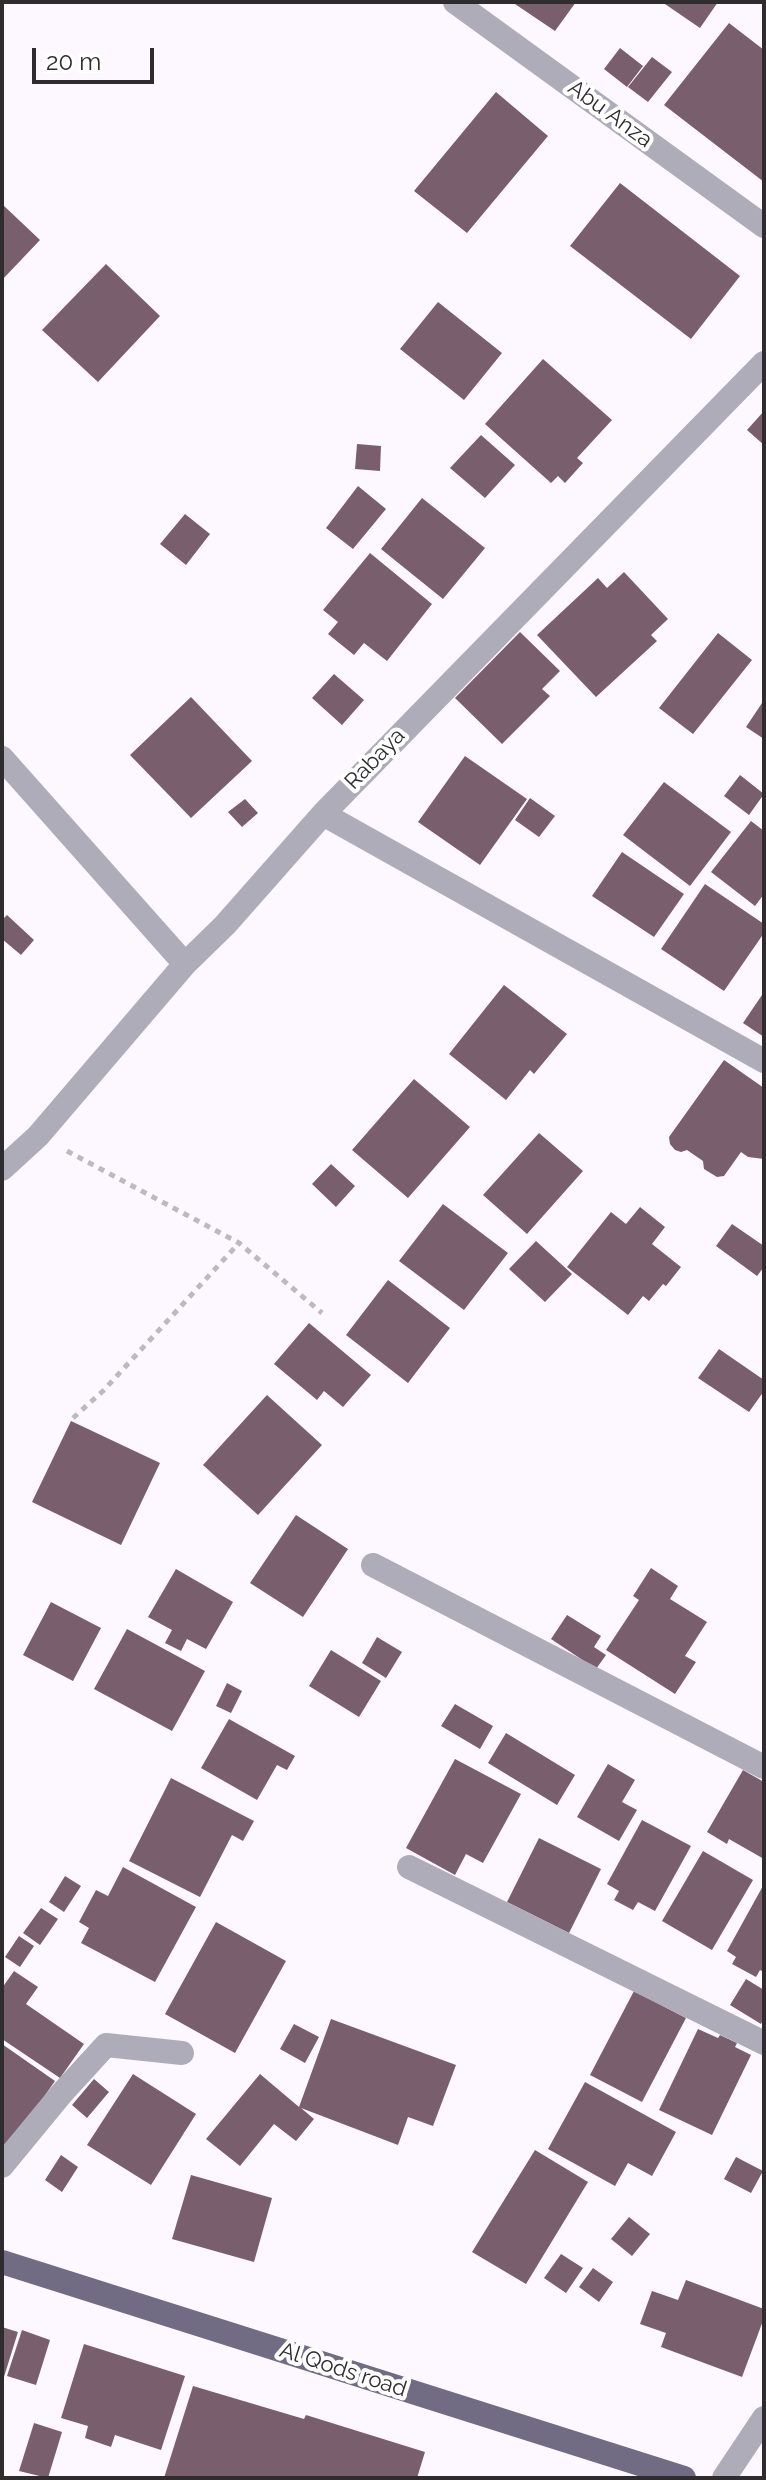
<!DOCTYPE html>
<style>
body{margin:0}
#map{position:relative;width:766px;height:2480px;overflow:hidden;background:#fdf8ff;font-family:Raleway,sans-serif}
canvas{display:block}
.frame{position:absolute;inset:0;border:4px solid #2f2c30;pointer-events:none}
.scale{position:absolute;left:32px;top:48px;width:122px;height:36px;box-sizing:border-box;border:4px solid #2f2c30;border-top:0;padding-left:10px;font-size:24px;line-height:28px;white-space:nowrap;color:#2f2c30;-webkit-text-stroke:6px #fff;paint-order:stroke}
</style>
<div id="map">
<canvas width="766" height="2480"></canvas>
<div class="frame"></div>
<div class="scale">20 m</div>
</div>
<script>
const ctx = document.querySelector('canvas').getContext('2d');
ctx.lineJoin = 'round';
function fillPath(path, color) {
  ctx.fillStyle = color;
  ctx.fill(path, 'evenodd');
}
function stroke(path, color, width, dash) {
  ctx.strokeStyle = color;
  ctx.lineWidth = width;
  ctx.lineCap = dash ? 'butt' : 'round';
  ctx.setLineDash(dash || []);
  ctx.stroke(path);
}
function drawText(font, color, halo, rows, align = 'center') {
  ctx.font = font + ' Raleway,sans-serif';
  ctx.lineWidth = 8;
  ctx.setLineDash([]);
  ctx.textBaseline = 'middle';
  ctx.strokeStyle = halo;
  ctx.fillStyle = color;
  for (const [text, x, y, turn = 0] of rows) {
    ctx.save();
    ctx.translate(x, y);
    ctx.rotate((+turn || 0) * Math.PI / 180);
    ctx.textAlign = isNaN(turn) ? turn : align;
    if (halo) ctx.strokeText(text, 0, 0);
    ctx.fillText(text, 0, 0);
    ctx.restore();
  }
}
const building = new Path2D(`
 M 512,2 L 576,2 L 555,31 Z
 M 662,2 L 718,2 L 700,28 Z
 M 729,23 L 764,50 L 764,182 L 664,105 Z
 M 620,48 L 643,66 L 627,87 L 604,69 Z
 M 652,57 L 672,72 L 648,102 L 628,87 Z
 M 496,92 L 548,136 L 467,233 L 414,191 Z
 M 620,183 L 740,276 L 691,339 L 570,246 Z
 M 2,204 L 40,240 L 2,280 Z
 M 106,264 L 160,316 L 98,382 L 42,330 Z
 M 438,302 L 502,353 L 464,400 L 400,349 Z
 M 543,359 L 612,420 L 577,458 L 583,463 L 565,483 L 558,476 L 551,483 L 485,424 Z
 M 764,411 L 764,445 L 747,430 Z
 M 481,435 L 515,465 L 485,498 L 450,468 Z
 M 357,444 L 381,446 L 380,471 L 355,469 Z
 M 358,486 L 386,509 L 353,549 L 326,528 Z
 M 422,498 L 485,548 L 443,599 L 381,549 Z
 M 185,514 L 210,534 L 186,565 L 160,544 Z
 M 370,553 L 432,604 L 387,661 L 364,643 L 354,655 L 328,634 L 338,622 L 323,610 Z
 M 624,572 L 668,619 L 651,635 L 657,641 L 596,697 L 537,635 L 598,578 L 607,588 Z
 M 520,632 L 560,671 L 542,689 L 550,696 L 502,744 L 455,698 Z
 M 718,633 L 752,660 L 693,734 L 659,708 Z
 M 334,674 L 364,700 L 342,725 L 312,698 Z
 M 191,697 L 252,761 L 191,818 L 130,755 Z
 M 764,700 L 764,739 L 746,727 Z
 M 465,756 L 527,799 L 480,865 L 418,822 Z
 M 740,775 L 764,794 L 749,815 L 724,796 Z
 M 664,782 L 731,832 L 690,886 L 623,835 Z
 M 530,798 L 555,816 L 539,837 L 515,820 Z
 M 245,799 L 258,813 L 242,827 L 228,812 Z
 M 751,821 L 764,831 L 764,894 L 755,906 L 711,872 Z
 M 622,852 L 684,894 L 654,937 L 592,896 Z
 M 705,884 L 764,924 L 764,933 L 724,991 L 661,949 Z
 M 7,915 L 34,940 L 21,955 L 2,939 L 2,920 Z
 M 504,985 L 567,1034 L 534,1074 L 530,1070 L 506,1100 L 449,1054 Z
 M 764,992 L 764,1037 L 743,1023 Z
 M 724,1060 L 764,1088 L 764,1159 L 748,1157 L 741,1152 L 724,1176 L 717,1177 L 704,1169 L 703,1161 L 687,1150 L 681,1152 L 675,1150 L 670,1144 L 669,1137 Z
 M 414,1079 L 470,1127 L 408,1198 L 352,1150 Z
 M 539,1133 L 583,1171 L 527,1234 L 483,1195 Z
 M 331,1164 L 355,1186 L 336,1207 L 312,1184 Z
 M 443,1204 L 508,1253 L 464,1310 L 399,1261 Z
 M 640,1207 L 665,1227 L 652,1244 L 681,1267 L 666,1286 L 663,1284 L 649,1301 L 643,1296 L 628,1315 L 567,1267 L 611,1212 L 626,1224 Z
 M 732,1224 L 764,1246 L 764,1267 L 757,1276 L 716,1246 Z
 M 536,1241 L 572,1274 L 545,1302 L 509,1269 Z
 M 388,1280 L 450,1328 L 408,1383 L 346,1335 Z
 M 309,1323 L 371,1375 L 343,1407 L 324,1391 L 317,1400 L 274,1364 Z
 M 719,1349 L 764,1380 L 764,1391 L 749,1412 L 698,1378 Z
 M 267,1395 L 322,1445 L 258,1515 L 203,1465 Z
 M 71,1421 L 160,1463 L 121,1545 L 32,1502 Z
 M 296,1515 L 348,1549 L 303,1617 L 250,1583 Z
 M 651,1568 L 678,1586 L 670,1599 L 707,1622 L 685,1656 L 696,1662 L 675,1694 L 606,1650 L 639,1600 L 633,1596 Z
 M 176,1569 L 233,1602 L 206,1649 L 187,1639 L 181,1651 L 165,1643 L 172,1630 L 148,1617 Z
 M 51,1602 L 101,1628 L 73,1681 L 23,1655 Z
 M 567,1615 L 601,1636 L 594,1647 L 606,1655 L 596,1669 L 551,1639 Z
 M 127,1629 L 205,1671 L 172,1731 L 94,1689 Z
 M 377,1637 L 402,1652 L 386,1678 L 362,1663 Z
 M 331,1650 L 381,1681 L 359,1717 L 309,1686 Z
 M 227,1683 L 242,1691 L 231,1713 L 216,1706 Z
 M 455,1704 L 493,1726 L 480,1749 L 441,1726 Z
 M 229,1719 L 295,1756 L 287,1770 L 277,1765 L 257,1800 L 201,1768 Z
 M 506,1733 L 575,1775 L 557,1805 L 488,1763 Z
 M 455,1759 L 521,1794 L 483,1863 L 466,1854 L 455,1875 L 406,1848 Z
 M 608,1764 L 635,1780 L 622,1802 L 637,1810 L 619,1841 L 577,1817 Z
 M 743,1770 L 764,1782 L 764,1859 L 729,1839 L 727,1844 L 707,1832 Z
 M 171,1778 L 254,1821 L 243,1841 L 232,1835 L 200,1897 L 129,1861 Z
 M 642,1820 L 691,1846 L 655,1911 L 638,1902 L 633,1910 L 614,1900 L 619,1891 L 607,1884 Z
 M 539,1838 L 601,1869 L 569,1933 L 507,1902 Z
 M 703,1851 L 753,1880 L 712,1950 L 662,1921 Z
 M 123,1867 L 196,1907 L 155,1982 L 81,1943 L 89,1928 L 79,1922 L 96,1890 L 108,1896 Z
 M 65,1876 L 81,1886 L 64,1912 L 49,1902 Z
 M 764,1884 L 764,1972 L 760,1970 L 756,1977 L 732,1964 L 736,1957 L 727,1951 Z
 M 41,1908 L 58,1919 L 40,1945 L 23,1933 Z
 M 216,1922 L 286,1961 L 235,2053 L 165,2014 Z
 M 19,1936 L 34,1946 L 20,1967 L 5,1957 Z
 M 14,1971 L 38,1987 L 26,2004 L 84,2044 L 60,2078 L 2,2039 L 2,1988 Z
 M 746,1979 L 764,1990 L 764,2018 L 761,2024 L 730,2005 Z
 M 634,1991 L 686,2018 L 642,2102 L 590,2075 Z
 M 331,2019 L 456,2065 L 433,2126 L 408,2117 L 398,2145 L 301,2108 L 314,2119 L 296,2141 L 274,2124 L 240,2166 L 206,2139 L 260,2074 L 299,2107 Z
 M 294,2024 L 319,2037 L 305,2063 L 280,2049 Z
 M 698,2029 L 718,2038 L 720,2035 L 737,2043 L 735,2047 L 751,2055 L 712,2135 L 659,2110 Z
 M 2,2044 L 55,2081 L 2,2157 Z
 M 133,2074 L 196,2114 L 151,2185 L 87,2145 Z
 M 94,2079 L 109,2092 L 87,2118 L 72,2105 Z
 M 585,2082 L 676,2132 L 652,2176 L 628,2163 L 615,2186 L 548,2149 Z
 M 535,2150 L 588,2182 L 526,2284 L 472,2252 Z
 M 61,2155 L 78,2167 L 62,2192 L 45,2180 Z
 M 736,2157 L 763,2171 L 751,2193 L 724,2179 Z
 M 191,2175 L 272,2198 L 254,2262 L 172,2239 Z
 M 629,2217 L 650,2234 L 632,2256 L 611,2239 Z
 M 561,2254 L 583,2268 L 566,2293 L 544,2278 Z
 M 593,2268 L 613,2282 L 599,2302 L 579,2287 Z
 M 686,2280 L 764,2309 L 764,2318 L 742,2377 L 661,2347 L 666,2333 L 640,2324 L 652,2291 L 678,2300 Z
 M 2,2327 L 18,2332 L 3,2380 L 2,2380 Z
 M 22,2330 L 50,2340 L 36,2385 L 7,2376 Z
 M 84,2344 L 185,2376 L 161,2450 L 115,2435 L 111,2447 L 85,2438 L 88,2426 L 61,2418 Z
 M 193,2386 L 304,2419 L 306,2415 L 425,2452 L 417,2478 L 164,2478 Z
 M 34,2423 L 62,2432 L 48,2478 L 19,2471 Z`);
const path = new Path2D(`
 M 67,1151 L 239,1243 L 322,1313
 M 73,1418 L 103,1391 L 239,1243`);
const minor = new Path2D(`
 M 455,2 L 764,226
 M 2,758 L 185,964
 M 323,814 L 764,1061
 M 2,1169 L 38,1136 L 185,964 L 225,925 L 323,814 L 764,363
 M 373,1565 L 764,1767
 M 409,1867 L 764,2043
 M 2,2166 L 62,2093 L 106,2045 L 182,2053
 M 724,2478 L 764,2418`);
const major = new Path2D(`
 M 2,2262 L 684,2478`);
const streetNames = [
 ["Abu Anza",610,114,36],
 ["Rabaya",375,759,-46],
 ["Al Qods road",343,2370,18]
];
fillPath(building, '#795e6e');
stroke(path, '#bdb9bf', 5, [6, 6]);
stroke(minor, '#afacba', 24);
stroke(major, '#716c83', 24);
drawText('22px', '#2f2c30', '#fff', streetNames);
</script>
